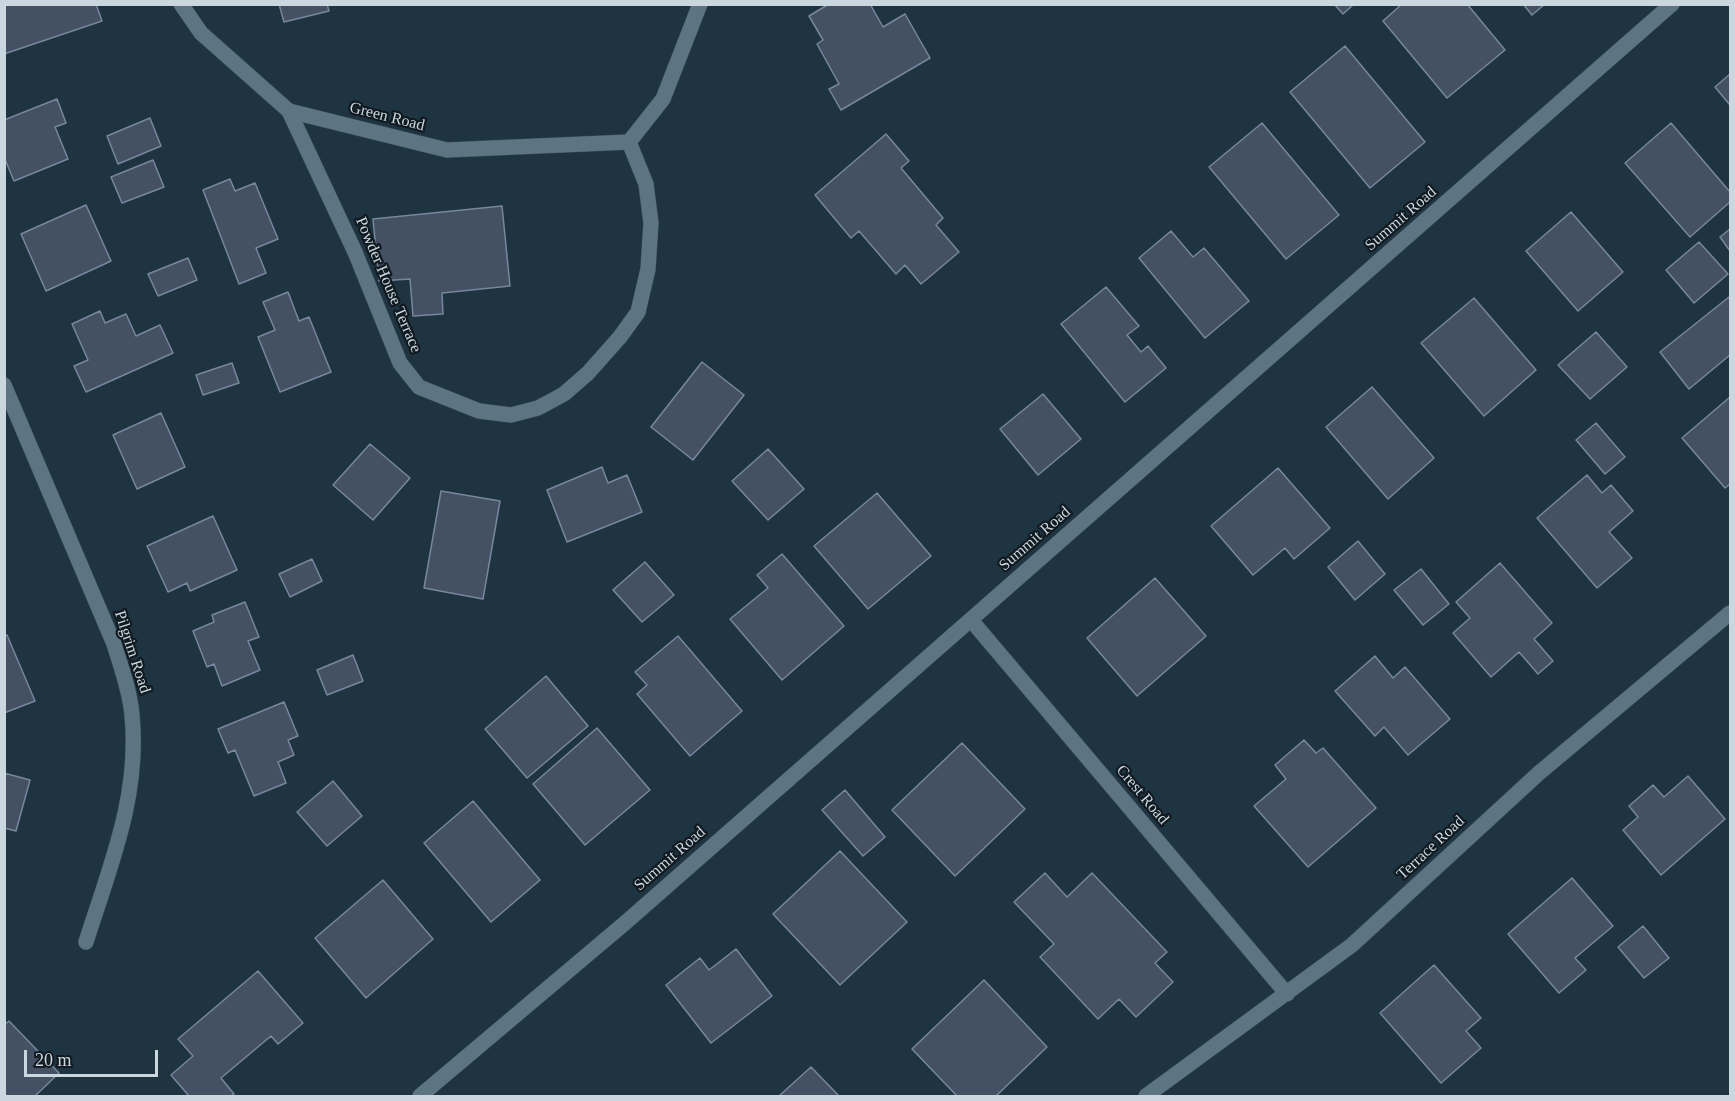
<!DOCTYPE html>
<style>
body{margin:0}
#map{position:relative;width:1735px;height:1101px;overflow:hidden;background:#1e3441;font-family:Georgia,serif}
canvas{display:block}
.frame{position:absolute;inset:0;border:6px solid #cad7df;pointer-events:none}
.scale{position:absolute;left:24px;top:1050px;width:134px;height:27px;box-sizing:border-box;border:3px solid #cad7df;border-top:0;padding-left:8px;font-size:18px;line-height:21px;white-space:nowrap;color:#cad7df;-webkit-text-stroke:4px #111a20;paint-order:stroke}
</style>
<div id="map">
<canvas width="1735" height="1101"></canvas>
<div class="frame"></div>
<div class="scale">20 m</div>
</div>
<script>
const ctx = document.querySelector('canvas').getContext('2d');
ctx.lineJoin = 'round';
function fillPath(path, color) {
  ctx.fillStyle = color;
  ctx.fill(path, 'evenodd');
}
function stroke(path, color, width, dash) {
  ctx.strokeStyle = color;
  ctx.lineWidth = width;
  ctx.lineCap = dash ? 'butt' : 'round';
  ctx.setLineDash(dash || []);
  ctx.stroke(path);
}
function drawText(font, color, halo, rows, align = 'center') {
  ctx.font = font + ' Georgia,serif';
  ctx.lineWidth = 4.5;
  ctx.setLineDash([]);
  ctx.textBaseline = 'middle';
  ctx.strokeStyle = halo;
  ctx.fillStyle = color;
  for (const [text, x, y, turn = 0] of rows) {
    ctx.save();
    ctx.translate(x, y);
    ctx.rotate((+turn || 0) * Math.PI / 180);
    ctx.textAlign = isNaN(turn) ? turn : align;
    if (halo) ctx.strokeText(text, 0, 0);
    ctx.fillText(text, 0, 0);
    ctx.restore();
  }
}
const building = new Path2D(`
 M 4,4 L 96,4 L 102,21 L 4,54 Z
 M 279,4 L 327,4 L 329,11 L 284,22 Z
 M 829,4 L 870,4 L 883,27 L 905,14 L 930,58 L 841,110 L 829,89 L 839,84 L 817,44 L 823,40 L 809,16 Z
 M 1334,4 L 1354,4 L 1343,14 Z
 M 1402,4 L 1467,4 L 1505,50 L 1447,98 L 1383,21 Z
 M 1523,4 L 1545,4 L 1532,15 Z
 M 1345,46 L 1425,142 L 1370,188 L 1290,92 Z
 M 1730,74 L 1730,105 L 1715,87 Z
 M 57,99 L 66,123 L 55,127 L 68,159 L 14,181 L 4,157 L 4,120 Z
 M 150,118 L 161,146 L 118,164 L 107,136 Z
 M 1262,123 L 1339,215 L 1286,259 L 1209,167 Z
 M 1671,123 L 1730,192 L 1730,202 L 1690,237 L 1625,163 Z
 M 886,134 L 909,161 L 901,168 L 943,218 L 936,225 L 959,252 L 921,284 L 905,265 L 896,274 L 859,231 L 851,238 L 815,195 Z
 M 153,160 L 164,187 L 122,203 L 111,177 Z
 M 230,179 L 235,191 L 255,183 L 278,239 L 256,248 L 266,273 L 239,284 L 203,190 Z
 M 86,205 L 111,261 L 46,291 L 21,234 Z
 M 502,206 L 510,286 L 442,293 L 443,314 L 413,316 L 410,279 L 379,281 L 373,219 Z
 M 1571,212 L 1623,272 L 1578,311 L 1526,251 Z
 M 1730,229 L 1730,251 L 1720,237 Z
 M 1171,231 L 1193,257 L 1204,248 L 1249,301 L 1205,338 L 1139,258 Z
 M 1699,242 L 1728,274 L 1694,303 L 1666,270 Z
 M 188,258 L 197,280 L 158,296 L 148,274 Z
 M 1106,287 L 1139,326 L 1127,335 L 1141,352 L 1148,346 L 1166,368 L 1125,402 L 1061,324 Z
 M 288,292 L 299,321 L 309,317 L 331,372 L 280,392 L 258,337 L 275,330 L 263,302 Z
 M 1729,297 L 1730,299 L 1730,355 L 1689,389 L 1660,352 Z
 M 1474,298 L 1536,370 L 1484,416 L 1421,343 Z
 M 100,311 L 105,323 L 126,314 L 136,336 L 160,325 L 173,353 L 86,392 L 74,366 L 88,360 L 72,324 Z
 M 1596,332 L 1627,367 L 1590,399 L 1558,365 Z
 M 702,362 L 744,395 L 693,460 L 651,427 Z
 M 232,363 L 239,383 L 203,395 L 196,375 Z
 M 1372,387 L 1434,458 L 1388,499 L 1326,427 Z
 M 1043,394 L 1081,439 L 1038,475 L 1000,429 Z
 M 1730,397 L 1730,484 L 1725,488 L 1682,438 Z
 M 161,413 L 185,467 L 137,489 L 113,435 Z
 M 1596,423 L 1625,457 L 1605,474 L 1576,440 Z
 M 370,444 L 410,478 L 373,520 L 333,485 Z
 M 768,449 L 804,489 L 768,520 L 732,481 Z
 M 602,467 L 608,483 L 627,475 L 642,512 L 567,542 L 547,490 Z
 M 1278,468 L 1330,528 L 1294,559 L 1285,548 L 1253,575 L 1211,526 Z
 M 1587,475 L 1602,493 L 1611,485 L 1633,511 L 1609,532 L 1632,558 L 1597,588 L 1537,518 Z
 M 441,491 L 500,501 L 483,599 L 424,588 Z
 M 877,493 L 931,556 L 868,609 L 814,546 Z
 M 213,516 L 237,570 L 190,591 L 187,583 L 168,592 L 147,546 Z
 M 1358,541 L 1385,574 L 1355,600 L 1328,567 Z
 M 782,554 L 844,626 L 782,680 L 730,619 L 768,588 L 757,575 Z
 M 312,559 L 322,581 L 290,597 L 279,574 Z
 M 645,562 L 674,595 L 642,622 L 613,590 Z
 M 1500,563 L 1552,623 L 1534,639 L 1553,661 L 1538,674 L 1519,652 L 1491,677 L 1453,633 L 1470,618 L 1456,602 Z
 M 1421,569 L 1449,604 L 1423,625 L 1394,590 Z
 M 1155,578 L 1206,636 L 1137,696 L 1087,638 Z
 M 245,602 L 259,637 L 248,641 L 260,670 L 222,686 L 214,664 L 207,667 L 193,631 L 214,622 L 212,615 Z
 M 7,635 L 35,701 L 4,713 L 4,636 Z
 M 678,636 L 742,711 L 690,756 L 637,694 L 647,685 L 635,672 Z
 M 353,655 L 363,681 L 327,695 L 317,670 Z
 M 1375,656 L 1393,678 L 1405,667 L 1450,719 L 1408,755 L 1384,727 L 1375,736 L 1335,691 Z
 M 546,676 L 588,726 L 527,778 L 485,729 Z
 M 284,702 L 298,736 L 288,740 L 294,755 L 278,762 L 286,783 L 254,796 L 235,750 L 228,753 L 218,729 Z
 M 597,728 L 650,790 L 585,845 L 533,784 Z
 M 1304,740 L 1316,753 L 1323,748 L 1376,808 L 1308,867 L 1254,806 L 1286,779 L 1275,765 Z
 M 962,743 L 1025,809 L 955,876 L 892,810 Z
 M 4,773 L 30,780 L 16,831 L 4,828 Z
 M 1688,776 L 1725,819 L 1661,875 L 1623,830 L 1638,817 L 1629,806 L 1653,785 L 1664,797 Z
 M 333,781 L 362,816 L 327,846 L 297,812 Z
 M 845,790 L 885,837 L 863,856 L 822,810 Z
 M 473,801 L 540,880 L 491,922 L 424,843 Z
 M 840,851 L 907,922 L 840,985 L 773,914 Z
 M 1045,873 L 1067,897 L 1092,873 L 1167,952 L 1155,963 L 1173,982 L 1136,1017 L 1119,999 L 1098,1019 L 1040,957 L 1054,944 L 1014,902 Z
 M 1572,878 L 1613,926 L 1575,958 L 1586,970 L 1559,993 L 1508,934 Z
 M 383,880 L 433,939 L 366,998 L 315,938 Z
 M 1643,926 L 1669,958 L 1644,978 L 1618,947 Z
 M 736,949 L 772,996 L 711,1043 L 666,985 L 700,958 L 709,970 Z
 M 1434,965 L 1481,1018 L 1466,1031 L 1481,1048 L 1441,1083 L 1380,1013 Z
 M 258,971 L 303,1023 L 278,1044 L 271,1036 L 221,1078 L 234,1094 L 231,1096 L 189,1096 L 171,1075 L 193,1056 L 178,1039 Z
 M 984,980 L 1047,1047 L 996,1096 L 957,1096 L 912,1049 Z
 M 9,1021 L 59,1073 L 35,1096 L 4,1096 L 4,1025 Z
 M 811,1067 L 839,1096 L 779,1096 Z`);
const street = new Path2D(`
 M 181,4 L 201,33 L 289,111 L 447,150 L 629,142
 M 289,111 L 355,252 L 400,363 L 419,387 L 479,411 L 511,415 L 538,408 L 564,394 L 588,373 L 620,337 L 638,312 L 648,269 L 651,223 L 646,184 L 629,142 L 663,99 L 700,4
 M 4,385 L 114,644 C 121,667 130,691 132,715 C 140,796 110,866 86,942
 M 971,620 L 1287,994
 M 420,1096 L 625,923 L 1672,4
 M 1146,1096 L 1352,945 L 1539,773 L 1730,613`);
const streetNames = [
 ["Green Road",387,117,14],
 ["Summit Road",1401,219,-41],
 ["Powder House Terrace",388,285,67],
 ["Summit Road",1035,539,-41],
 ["Pilgrim Road",132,652,72],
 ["Crest Road",1142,795,50],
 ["Terrace Road",1431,848,-43],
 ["Summit Road",670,859,-41]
];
fillPath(building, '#445164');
stroke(building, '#78879c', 1.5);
stroke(street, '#3d505b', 16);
stroke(street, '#5d7583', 15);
drawText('16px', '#cad7df', '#111a20', streetNames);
</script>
